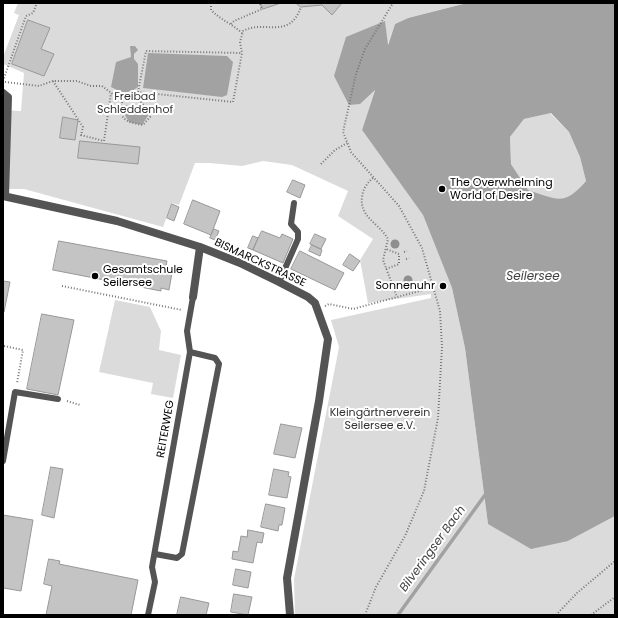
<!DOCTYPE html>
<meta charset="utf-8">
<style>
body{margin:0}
#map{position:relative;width:618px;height:618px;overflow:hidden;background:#fff;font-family:Poppins,sans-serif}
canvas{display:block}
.frame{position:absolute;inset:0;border:4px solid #000;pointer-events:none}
</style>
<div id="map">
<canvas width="618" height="618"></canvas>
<div class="frame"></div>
</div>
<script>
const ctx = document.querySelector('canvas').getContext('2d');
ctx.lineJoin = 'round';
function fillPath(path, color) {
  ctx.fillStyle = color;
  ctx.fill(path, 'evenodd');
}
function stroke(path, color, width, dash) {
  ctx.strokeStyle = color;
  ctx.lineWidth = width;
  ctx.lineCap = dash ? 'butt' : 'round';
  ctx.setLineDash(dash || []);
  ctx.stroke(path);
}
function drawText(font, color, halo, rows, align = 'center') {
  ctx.font = font + ' Poppins,sans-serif';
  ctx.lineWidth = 4;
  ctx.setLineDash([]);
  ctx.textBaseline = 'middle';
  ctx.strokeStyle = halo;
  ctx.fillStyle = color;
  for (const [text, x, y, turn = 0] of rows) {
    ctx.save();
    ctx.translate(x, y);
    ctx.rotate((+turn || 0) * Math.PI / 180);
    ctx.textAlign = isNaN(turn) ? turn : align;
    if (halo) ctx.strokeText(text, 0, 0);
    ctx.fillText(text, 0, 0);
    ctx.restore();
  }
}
const green = new Path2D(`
 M 18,3 L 467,3 L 408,18 L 395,24 L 387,46 L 385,22 L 375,89 L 362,130 L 423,215 L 452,288 L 465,348 L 488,524 L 568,541 L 615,516 L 615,615 L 295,615 L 294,579 L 339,347 L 331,320 L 431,298 L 431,294 L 368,303 L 360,260 L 373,239 L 338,216 L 348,191 L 292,165 L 263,161 L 242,166 L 210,163 L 195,163 L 179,205 L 172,203 L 163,227 L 24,189 L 3,189 L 3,110 L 21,111 L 24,73 L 3,64 L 3,57 L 19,15 L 14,13 Z
 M 550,113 L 569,132 L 580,157 L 586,181 L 573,196 L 558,200 L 528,190 L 511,164 L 510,137 L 524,119 Z
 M 115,300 L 150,307 L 161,331 L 159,350 L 181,355 L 173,398 L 151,394 L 153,383 L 99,372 Z`);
const water = new Path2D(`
 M 467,3 L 615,3 L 615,516 L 568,541 L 531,549 L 488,524 L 465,348 L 452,288 L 423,215 L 362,130 L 375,90 L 360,104 L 349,105 L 334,76 L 346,37 L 385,21 L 388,45 L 395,24 L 408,18 ZM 551,113 L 569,132 L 580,157 L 586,181 C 564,207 557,199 528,190 L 511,164 L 510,137 L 524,119 Z
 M 130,46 L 135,46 L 138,50 L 134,54 L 134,59 L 138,64 L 138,87 L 132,91 L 123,93 L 111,87 L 116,62 L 131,57 Z
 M 148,53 L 227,56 L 233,62 L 227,95 L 222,97 L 143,88 Z
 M 126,105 L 139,107 L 149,114 L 142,125 L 129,122 L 122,110 Z`);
const stream = new Path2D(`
 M 398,615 L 485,495`);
const building = new Path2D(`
 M 260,3 L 281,3 L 263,9 Z
 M 296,3 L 342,3 L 332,15 L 322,5 L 301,7 Z
 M 28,20 L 50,28 L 41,49 L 54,54 L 44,76 L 12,64 Z
 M 63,117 L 78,120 L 75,140 L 60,138 Z
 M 80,141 L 140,147 L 138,164 L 78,158 Z
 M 293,180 L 305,185 L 300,198 L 287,192 Z
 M 193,200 L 220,211 L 211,235 L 184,224 Z
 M 172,204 L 179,207 L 174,221 L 167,218 Z
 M 214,229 L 219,231 L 215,240 L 210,238 Z
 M 262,231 L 280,238 L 282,234 L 293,239 L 283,263 L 253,250 Z
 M 315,234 L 326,239 L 321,249 L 310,244 Z
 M 253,236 L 258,238 L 253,250 L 248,248 Z
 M 59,241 L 167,261 L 165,271 L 172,273 L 169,290 L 161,288 L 161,291 L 53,270 Z
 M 312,245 L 322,250 L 320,256 L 309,251 Z
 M 300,251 L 344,273 L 335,290 L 291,269 Z
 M 350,254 L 360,261 L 353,271 L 343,265 Z
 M 3,281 L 10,282 L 4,312 L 3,312 Z
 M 42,314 L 74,320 L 58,395 L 27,389 Z
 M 281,424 L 302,428 L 295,458 L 274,454 Z
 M 51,467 L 63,469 L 54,518 L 42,515 Z
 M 274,469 L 289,472 L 288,476 L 291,477 L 287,498 L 269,495 Z
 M 266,504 L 285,508 L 282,525 L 279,525 L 278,531 L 261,527 Z
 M 3,515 L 33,520 L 21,591 L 3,588 Z
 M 248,530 L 264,533 L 262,543 L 257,542 L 253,563 L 232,559 L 233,551 L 238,552 L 241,536 L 247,537 Z
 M 49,559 L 60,561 L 59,564 L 138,580 L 131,615 L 46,615 L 52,586 L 44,584 Z
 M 236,569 L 251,572 L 248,588 L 233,585 Z
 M 234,594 L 252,597 L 248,615 L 231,612 Z
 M 181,597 L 209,603 L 206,615 L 177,615 Z`);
const path = new Path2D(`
 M 211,3 L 211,10 C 221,20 232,24 242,33
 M 231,24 L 234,21 L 262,9 L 260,3
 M 3,81 L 26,16 L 33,13 L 37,3
 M 53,81 L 83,127 L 81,135 L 104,141 L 111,93
 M 5,82 L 39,86 L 53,81 L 77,81 L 91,86 L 102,86 L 118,98 L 129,99 L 138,92 L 233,102 L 242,53 L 240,42 L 243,31 C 264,19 289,41 301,7
 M 138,92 L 146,51 L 242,53
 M 123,99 C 117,119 125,122 143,125 L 150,117 L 150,112 L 134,95
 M 321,164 L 335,150 L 347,143
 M 373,178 C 367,183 363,189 362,197 C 359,217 380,224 388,239 L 383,260 L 397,297
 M 404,252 L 407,251
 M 406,259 L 409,258
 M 386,269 L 399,264 L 399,254 L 386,249
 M 62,286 L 182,310
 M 325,306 L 329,304 L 353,309 L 434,287
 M 4,346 L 23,350 L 17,383
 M 67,401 L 80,405
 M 365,615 L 376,587 L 405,536 L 424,491 L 438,418 L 442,347 L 440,311 L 422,248 L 399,206 L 351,152 L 343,132 L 356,74 L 365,49 L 393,3
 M 556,615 L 577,593 L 615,561
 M 591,615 L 615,597`);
const service = new Path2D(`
 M 279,282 L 298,239 L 298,232 L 291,224 L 294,203
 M 3,461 L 15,392 L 58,399
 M 155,554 L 177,558 L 182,554 L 219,364 L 215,358 L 190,352
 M 148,615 L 155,582 L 152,567 L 190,352 L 187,331 L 193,297`);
const pedestrian = new Path2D(`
 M 3,93 L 8,97 L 5,196`);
const minor = new Path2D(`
 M 3,196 L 117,221 L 200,247 L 240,263 L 279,282 L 308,297 L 315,303 L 328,339 L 319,401 L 287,578 L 290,615
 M 193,297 L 200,247`);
const trees = [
 [395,244],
 [408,280]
];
const markers = [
 [442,189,4,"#000"],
 [95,276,4,"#000"],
 [443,286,4,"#000"]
];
const parkNames = [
 ["Freibad",135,97],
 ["Schleddenhof",135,110],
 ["Kleingärtnerverein",380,413],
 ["Seilersee e.V.",380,426]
];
const poiNames = [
 ["The Overwhelming",450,183],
 ["World of Desire",450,196],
 ["Gesamtschule",103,270],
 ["Seilersee",103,283],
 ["Sonnenuhr",435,286,"right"]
];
const streetNames = [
 ["BISMARCKSTRASSE",260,263,25],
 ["REITERWEG",166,429,-80]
];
const waterNames = [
 ["Seilersee",533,277],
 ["Bilveringser Bach",433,549,-54]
];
fillPath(green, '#dbdbdb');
fillPath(water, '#a2a2a2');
stroke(stream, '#a2a2a2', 3.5);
fillPath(building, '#c4c4c4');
stroke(building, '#989898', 1);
stroke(path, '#767676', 2, [1, 2]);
stroke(service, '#545454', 6);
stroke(pedestrian, '#545454', 8);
stroke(minor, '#545454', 8);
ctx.fillStyle = '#8e8e8e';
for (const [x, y] of trees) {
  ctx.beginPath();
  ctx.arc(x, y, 4.5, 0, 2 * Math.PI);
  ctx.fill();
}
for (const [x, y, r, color] of markers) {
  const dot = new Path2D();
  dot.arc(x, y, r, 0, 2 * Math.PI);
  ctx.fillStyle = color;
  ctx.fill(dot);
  stroke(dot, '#fff', 1.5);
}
drawText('11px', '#323232', '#fff', parkNames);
drawText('11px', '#000', '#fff', poiNames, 'left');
drawText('11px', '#000', '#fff', streetNames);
drawText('italic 12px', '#434343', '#fff', waterNames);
</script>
